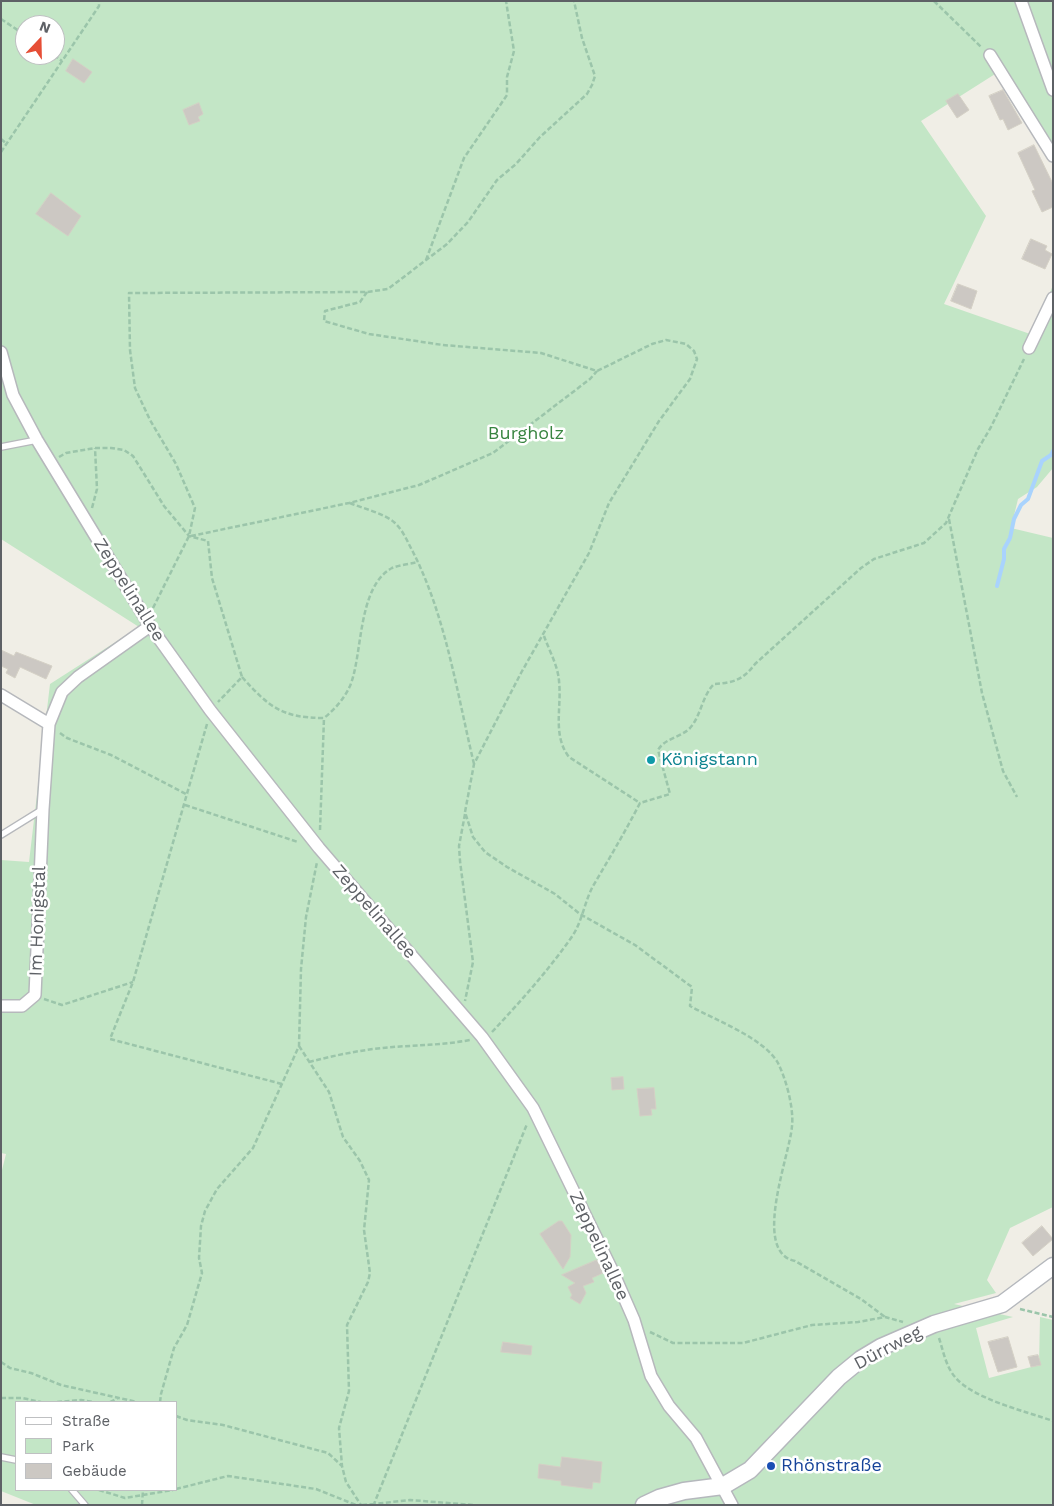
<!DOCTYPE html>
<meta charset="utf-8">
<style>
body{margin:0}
#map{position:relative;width:1054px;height:1506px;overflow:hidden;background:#f0eee6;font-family:"Work Sans",sans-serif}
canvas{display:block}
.frame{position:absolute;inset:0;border:2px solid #5e6166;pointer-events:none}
.legend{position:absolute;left:15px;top:1401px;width:162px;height:90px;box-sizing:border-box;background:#fff;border:1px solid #bfc0c2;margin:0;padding:6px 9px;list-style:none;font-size:15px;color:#5e6166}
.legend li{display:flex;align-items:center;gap:10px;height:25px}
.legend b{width:25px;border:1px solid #bfc0c2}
.north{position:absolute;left:15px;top:15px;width:50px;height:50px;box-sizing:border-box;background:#fff;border:1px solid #bfc0c2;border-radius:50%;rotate:21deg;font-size:14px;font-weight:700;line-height:20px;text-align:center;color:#5e6166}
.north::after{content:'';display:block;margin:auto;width:18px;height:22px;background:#e64e36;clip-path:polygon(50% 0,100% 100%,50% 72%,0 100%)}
</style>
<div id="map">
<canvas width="1054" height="1506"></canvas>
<div class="frame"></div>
<ul class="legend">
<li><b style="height:6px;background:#fff"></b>Straße</li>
<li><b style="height:14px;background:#c3e6c6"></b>Park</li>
<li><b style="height:14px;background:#ccc8c3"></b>Gebäude</li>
</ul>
<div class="north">N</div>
</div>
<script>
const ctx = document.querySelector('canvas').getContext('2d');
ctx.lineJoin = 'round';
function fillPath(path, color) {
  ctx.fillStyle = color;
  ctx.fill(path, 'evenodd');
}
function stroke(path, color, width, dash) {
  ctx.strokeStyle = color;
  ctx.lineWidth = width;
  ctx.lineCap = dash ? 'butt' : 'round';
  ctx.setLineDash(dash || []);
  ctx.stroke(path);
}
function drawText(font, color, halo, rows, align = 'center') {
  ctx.font = font + ' "Work Sans",sans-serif';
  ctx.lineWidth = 5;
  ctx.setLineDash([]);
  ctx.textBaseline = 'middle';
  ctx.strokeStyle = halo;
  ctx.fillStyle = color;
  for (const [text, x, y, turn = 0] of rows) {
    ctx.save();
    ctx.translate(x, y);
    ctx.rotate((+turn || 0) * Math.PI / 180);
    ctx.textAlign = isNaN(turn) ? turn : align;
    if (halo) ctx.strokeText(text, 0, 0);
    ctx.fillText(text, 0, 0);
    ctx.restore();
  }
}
const green = new Path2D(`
 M 1,1 L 1053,1 L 1053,157 L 1003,69 L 921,121 L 986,216 L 944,304 L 1033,335 L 1053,285 L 1053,468 L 1037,487 L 1018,499 L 1011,528 L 1053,538 L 1053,1207 L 1010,1228 L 987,1280 L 996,1293 L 954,1304 L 1013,1317 L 976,1328 L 989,1378 L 1039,1365 L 1040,1317 L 1053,1320 L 1053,1505 L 36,1505 L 1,1491 L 1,1174 L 6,1154 L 1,1153 L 1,860 L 29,862 L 50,684 L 139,627 L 1,539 ZM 25,25 L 55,25 L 55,55 L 25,55 ZM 16,1402 L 176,1402 L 176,1490 L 16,1490 Z`);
const stream = new Path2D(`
 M 997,586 L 1004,559 L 1004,549 L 1010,538 L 1014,519 L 1021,505 L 1028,499 L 1042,461 L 1051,455 L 1053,451`);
const building = new Path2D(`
 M 73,59 L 92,72 L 84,83 L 66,71 Z
 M 1003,90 L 1022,123 L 1008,130 L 1003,119 L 1000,120 L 989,96 Z
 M 958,94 L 969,110 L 957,118 L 946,101 Z
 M 199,103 L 203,114 L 198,117 L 200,121 L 189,125 L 183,110 Z
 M 1034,145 L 1053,184 L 1053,207 L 1042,212 L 1032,191 L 1035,190 L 1018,153 Z
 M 51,193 L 81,216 L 68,236 L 36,214 Z
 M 1031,239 L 1047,246 L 1045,250 L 1052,254 L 1045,269 L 1022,259 Z
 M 958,284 L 977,291 L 971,309 L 951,301 Z
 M 1,650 L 14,656 L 16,652 L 52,666 L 46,679 L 20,667 L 15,678 L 6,673 L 8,669 L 1,666 Z
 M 623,1077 L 624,1089 L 612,1090 L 611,1078 Z
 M 654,1088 L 656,1109 L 651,1109 L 652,1115 L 640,1116 L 637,1089 Z
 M 559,1221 L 562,1221 L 571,1235 L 570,1257 L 563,1269 L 540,1234 Z
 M 1042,1226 L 1053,1239 L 1033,1256 L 1022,1243 Z
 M 597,1260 L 603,1273 L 592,1278 L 594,1282 L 583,1286 L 586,1293 L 580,1304 L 570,1298 L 572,1295 L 568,1287 L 575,1283 L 562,1275 Z
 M 1008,1337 L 1017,1367 L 998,1372 L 988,1342 Z
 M 503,1342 L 532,1346 L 531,1355 L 501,1352 Z
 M 1038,1355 L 1041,1365 L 1031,1367 L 1028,1357 Z
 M 562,1457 L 602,1462 L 600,1483 L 593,1482 L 592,1489 L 561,1485 L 561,1481 L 538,1478 L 539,1464 L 560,1467 Z`);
const path = new Path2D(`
 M 934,1 L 981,47
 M 1,19 L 25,35
 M 54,55 L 62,61
 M 1,139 L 7,144
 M 1,152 L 99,6 L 99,1
 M 426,260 L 464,158 L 507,95 L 507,77 L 514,51 L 506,1
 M 367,292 L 360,302 L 325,311 L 324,321 L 369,334 L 443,345 L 541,353 L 597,371 L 652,344 L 666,340 L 686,344 L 694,351 L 697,359 L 690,379 L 659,421 L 609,503 L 589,553 L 521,673 L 474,764 L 465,812 L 473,837 L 485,852 L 507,867 L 555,894 L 580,914 L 635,945 L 692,987 L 690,1006 C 715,1020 764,1038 778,1063 C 786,1079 794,1108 792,1126 C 790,1155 751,1252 795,1261 L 861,1299 L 885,1317
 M 59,457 L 66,453 L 95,448 L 111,448 L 124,450 L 133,456 L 164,506 L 189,536 L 208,541 L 212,578 L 242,677 L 218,702
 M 350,503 C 364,509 384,513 395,523 C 403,530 408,543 413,552 C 446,617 457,693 474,764
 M 92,508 L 97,489 L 95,448
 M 949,519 L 982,693 L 1003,771 L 1017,797
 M 191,536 L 349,503 L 419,485 L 493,453 L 590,379 L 597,371
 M 153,608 L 189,536 L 195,508 L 176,464 L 150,420 L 135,388 L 130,350 L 129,293 L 367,292 L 388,289 L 447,244 L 468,222 L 497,180 L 516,164 L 540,137 L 587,94 L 592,85 L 595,76 L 582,38 L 574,1
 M 544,636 C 549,650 558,666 559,681 C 562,707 552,735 569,757 L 640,803
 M 242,677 C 269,707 282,718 324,718 C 335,709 344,699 350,686 C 363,655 357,587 392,568 C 399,565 410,564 418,562
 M 207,724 L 133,982 L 110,1039 L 282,1084
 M 60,733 L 67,738 L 111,755 L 188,795
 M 185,805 L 298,842
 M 465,814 L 459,846 L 460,861 L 473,962 L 465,1001
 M 320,830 L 324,718
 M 44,999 L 62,1005 L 133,982
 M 492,1032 C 520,1002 547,972 571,938 C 582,923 584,903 593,886 C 609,859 625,832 640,803 L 670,794 L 658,750 C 665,738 680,738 690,728 C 701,716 702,696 714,684 C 733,683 743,680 755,664 L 861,568 L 874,559 L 924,543 L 946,523 L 978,449 L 991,427 L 1024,359
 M 299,1046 L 329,1092 L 343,1137 L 360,1161 L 369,1180 L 364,1230 L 370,1273 L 368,1282 L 347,1325 L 349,1391 L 339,1428 L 342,1466
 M 309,1062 C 336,1055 365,1049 393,1047 C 419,1045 444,1045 470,1040
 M 1020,1309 L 1053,1317
 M 650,1332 L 673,1343 L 743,1343 L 812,1325 L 858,1322 L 885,1317 L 903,1322
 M 939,1338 C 943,1350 946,1367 955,1377 C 973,1399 1025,1411 1053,1421
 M 1,1362 L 10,1368 L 31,1373 L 61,1385 L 137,1402
 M 1,1398 L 22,1398 L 41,1402
 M 57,1402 L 81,1400 L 94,1402
 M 110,1402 L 118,1398
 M 160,1402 L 161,1394 L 174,1348 L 187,1325 L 202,1273 L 199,1258 L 201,1226 L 205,1211 L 217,1189 L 253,1148 L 299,1046 L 301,969 L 306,917 L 317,862
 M 176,1416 L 187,1420 L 223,1425 L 328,1453 L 342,1466 L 346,1482 L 361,1505
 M 176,1489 L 228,1476 L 316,1489 L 356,1505
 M 99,1490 L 125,1498 L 173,1490
 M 142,1505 L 143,1490
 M 362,1505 L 374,1504
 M 473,1505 L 410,1500 L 374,1504 L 527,1124`);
const lane = new Path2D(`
 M 1,447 L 37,440
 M 1,835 L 43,809
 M 1,1457 L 16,1460
 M 72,1490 L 85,1505`);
const street = new Path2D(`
 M 1021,1 L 1053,90
 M 990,55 L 1053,156
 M 1029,348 L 1053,298
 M 1,352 L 13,395 L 37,440 L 150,626 L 210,710 L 319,848 L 482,1037 L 533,1108 L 613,1272 L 634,1320 L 651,1376 L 669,1406 L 696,1438 L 732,1505
 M 1,695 L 49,724
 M 1,1006 L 22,1006 L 35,995 L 43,809 L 49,724 L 62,692 L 78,677 L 150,626`);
const secondary = new Path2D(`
 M 644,1505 L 659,1498 L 684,1491 L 723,1486 L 750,1470 L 839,1377 L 861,1359 L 881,1347 L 934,1324 L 1002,1304 L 1053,1266`);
const markers = [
 [651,760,5,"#0f9aa8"],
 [771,1466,5,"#1a4fb4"]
];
const parkNames = [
 ["Burgholz",526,434]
];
const streetNames = [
 ["Zeppelinallee",129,590,58],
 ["Zeppelinallee",374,912,49],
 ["Im Honigstal",38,921,-88],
 ["Zeppelinallee",599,1246,65],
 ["Dürrweg",888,1348,-28]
];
const cultureNames = [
 ["Königstann",661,760]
];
const transitNames = [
 ["Rhönstraße",781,1466]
];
fillPath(green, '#c3e6c6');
stroke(stream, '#a9d3fd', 4);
fillPath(building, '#ccc8c3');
stroke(building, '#d4d0c5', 1);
stroke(lane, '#b6b8bc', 8);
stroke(street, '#b6b8bc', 14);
stroke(secondary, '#b5b8bd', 19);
stroke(path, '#9bc5aa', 2.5, [5, 2.5]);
stroke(lane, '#fff', 5.5);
stroke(street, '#fff', 11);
stroke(secondary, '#fff', 16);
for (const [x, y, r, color] of markers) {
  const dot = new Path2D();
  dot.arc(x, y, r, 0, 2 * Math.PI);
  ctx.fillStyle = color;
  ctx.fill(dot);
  stroke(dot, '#fff', 2);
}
drawText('18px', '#37843f', '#fff', parkNames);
drawText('18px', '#5e6166', '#fff', streetNames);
drawText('18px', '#0d838f', '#fff', cultureNames, 'left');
drawText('18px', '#164399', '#fff', transitNames, 'left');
</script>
